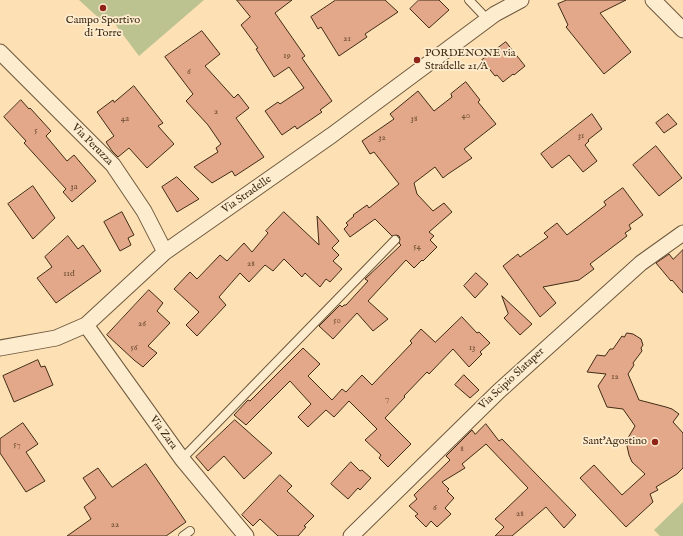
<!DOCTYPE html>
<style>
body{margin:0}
canvas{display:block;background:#fde1b5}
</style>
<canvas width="683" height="536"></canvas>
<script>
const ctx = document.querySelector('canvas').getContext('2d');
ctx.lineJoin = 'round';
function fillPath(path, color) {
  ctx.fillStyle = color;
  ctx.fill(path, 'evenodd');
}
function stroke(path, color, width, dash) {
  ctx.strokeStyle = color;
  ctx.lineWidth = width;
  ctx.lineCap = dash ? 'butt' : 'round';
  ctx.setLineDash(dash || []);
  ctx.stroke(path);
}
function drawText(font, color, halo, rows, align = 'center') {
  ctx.font = font + ' "IM FELL English",serif';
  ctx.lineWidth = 3.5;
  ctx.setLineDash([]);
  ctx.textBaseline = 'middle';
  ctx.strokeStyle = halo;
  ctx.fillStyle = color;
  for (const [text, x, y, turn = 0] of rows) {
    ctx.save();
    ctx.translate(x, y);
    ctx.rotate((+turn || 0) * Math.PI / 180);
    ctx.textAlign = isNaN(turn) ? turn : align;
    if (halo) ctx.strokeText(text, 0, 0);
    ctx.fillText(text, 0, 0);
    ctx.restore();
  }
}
const green = new Path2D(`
 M 79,0 L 204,0 L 139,56 L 109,16 L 102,21 Z
 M 683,502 L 683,536 L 660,536 L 654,530 Z`);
const building = new Path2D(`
 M 237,0 L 292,0 L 275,13 L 305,56 L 302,58 L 332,101 L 320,110 L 322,112 L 297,129 L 295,126 L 282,135 L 265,111 L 278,102 L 280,104 L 304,88 L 289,67 L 274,77 L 256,49 L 258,48 L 241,25 L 250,17 Z
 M 336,0 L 385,0 L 398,12 L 365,34 L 367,37 L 339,56 L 321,27 L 318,29 L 311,17 Z
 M 419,0 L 439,0 L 449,10 L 429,28 L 410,9 Z
 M 567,0 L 626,0 L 600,13 L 631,52 L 604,74 L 566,27 L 568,25 L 558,4 Z
 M 202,31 L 220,54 L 205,66 L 234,98 L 238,94 L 249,108 L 236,118 L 264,157 L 235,176 L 232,171 L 212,183 L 194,167 L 218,152 L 216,148 L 221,144 L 208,125 L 186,101 L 193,94 L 165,57 Z
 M 506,42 L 525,66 L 514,75 L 513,74 L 503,82 L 497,75 L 495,76 L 482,60 Z
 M 466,82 L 480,100 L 478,102 L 496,124 L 464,149 L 472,158 L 448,174 L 443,178 L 435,167 L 414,183 L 417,194 L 433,211 L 444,203 L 452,212 L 429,232 L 434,236 L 430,240 L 437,247 L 423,261 L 422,260 L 414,268 L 406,260 L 368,301 L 388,319 L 373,331 L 357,313 L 333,339 L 319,326 L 340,305 L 342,307 L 344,305 L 346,305 L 368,281 L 365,279 L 401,245 L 399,243 L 400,239 L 399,236 L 396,235 L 392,236 L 375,219 L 350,237 L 344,229 L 348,225 L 346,223 L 354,216 L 353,215 L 367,205 L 369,208 L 399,184 L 374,152 L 370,154 L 362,141 L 394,119 L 390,114 L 418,91 L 434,111 L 452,97 L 451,94 Z
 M 134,86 L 163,123 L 158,126 L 174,144 L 147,168 L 129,148 L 118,157 L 112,151 L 106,142 L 114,136 L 97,112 L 113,100 L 114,102 Z
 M 21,100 L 29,109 L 30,108 L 51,131 L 46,136 L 67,161 L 74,155 L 96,181 L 72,202 L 63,192 L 66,189 L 24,143 L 26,141 L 4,117 Z
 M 592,114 L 602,129 L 588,140 L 589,141 L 585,145 L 597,161 L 583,172 L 569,155 L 552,168 L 541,154 Z
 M 668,114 L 677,124 L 664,133 L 656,123 Z
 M 656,146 L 682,178 L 659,196 L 633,165 Z
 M 177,177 L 199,199 L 177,212 L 162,187 Z
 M 33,186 L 55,218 L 33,239 L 8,204 Z
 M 623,188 L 643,215 L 629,225 L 631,229 L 625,233 L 627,236 L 590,264 L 594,269 L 579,280 L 543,287 L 556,303 L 540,317 L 503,266 L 518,254 L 520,257 L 548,237 L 544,233 L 557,223 L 567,235 L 606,205 L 604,202 Z
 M 122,212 L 134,235 L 128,238 L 131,245 L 120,251 L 104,222 Z
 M 284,212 L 319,245 L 317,216 L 339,241 L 332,248 L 339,255 L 333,261 L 342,269 L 330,282 L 326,279 L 320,287 L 305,273 L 302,277 L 284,259 L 273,271 L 265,265 L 249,282 L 240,273 L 219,297 L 226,305 L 197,336 L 186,325 L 199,312 L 174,289 L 190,272 L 197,279 L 220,255 L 227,261 L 244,243 L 252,252 L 268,233 L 266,231 Z
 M 68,236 L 78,249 L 83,245 L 101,271 L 56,303 L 37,278 L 52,267 L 45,257 Z
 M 683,250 L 683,293 L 672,280 L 671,281 L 656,263 L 669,254 L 673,259 Z
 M 476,273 L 488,284 L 475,298 L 464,286 Z
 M 149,290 L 163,303 L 157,311 L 170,323 L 148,346 L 157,353 L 143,367 L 134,360 L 107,335 Z
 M 502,296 L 532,324 L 520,335 L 504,318 L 508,314 Z
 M 462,317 L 477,333 L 479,332 L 490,343 L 480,352 L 482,354 L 469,367 L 453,349 L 429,374 L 427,372 L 404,396 L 405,397 L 385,418 L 411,444 L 388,467 L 379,458 L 381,455 L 365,440 L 377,429 L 349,401 L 334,417 L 326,410 L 308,427 L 298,417 L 311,404 L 290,381 L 246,425 L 234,415 L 248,400 L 250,401 L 303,348 L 320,364 L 308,376 L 332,400 L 342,389 L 346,392 L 362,375 L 372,385 L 412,343 L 410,341 L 421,329 L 435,342 Z
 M 627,333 L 633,334 L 641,339 L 643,345 L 641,348 L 642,351 L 633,363 L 634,365 L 628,374 L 639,400 L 666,407 L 672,409 L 679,414 L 673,422 L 683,433 L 683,468 L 677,474 L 656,487 L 658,490 L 650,494 L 653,502 L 626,527 L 580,478 L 594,465 L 622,495 L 645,474 L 632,462 L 629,455 L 627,446 L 628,438 L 635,426 L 623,409 L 607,407 L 598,386 L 606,374 L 587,372 L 597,355 L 605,356 L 610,349 L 613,349 L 622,336 L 624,337 Z
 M 38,360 L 41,367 L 45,366 L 53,385 L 14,402 L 3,376 Z
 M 464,375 L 479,390 L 470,398 L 455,385 Z
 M 235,420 L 272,453 L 244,479 L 224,456 L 208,471 L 196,457 Z
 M 23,423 L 38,444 L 26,452 L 45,481 L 26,492 L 0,453 L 0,439 Z
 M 486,424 L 499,441 L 502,439 L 576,515 L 564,528 L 546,507 L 512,536 L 495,536 L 504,527 L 495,519 L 505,510 L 528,488 L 486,444 L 462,464 L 465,468 L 442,482 L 449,489 L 447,491 L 454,498 L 445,508 L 451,514 L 437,527 L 431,521 L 426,527 L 415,516 L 418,514 L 409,506 L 417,499 L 414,495 L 450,460 L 446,456 L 472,430 L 475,434 Z
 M 351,462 L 360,471 L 362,470 L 371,478 L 360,490 L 358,488 L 348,499 L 331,484 Z
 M 146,464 L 186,522 L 166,536 L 67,536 L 91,519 L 84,507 L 96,498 L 83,478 L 98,468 L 112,487 Z
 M 280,475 L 292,486 L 287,491 L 314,516 L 304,526 L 306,527 L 298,536 L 278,536 L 260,519 L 253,526 L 242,515 Z`);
const service = new Path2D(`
 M 469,0 L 488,20
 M 182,459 L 395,240
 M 183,536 L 190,531`);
const minor = new Path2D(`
 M 653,0 L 683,30
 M 0,52 L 113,165 L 144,211 L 165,252
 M 86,325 L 182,459 L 246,536
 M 0,348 L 56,338 L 86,325 L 165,252 L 332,135 L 495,14 L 521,0
 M 351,536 L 499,391 L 641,263 L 683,233`);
const markers = [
 [103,8,4,"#8f2418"],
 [417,60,4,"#8f2418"],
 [655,442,4,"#8f2418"]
];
const numberNames = [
 ["21",347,39],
 ["19",287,56],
 ["6",189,72],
 ["2",216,112],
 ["40",466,116],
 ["4a",125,119],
 ["38",414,119],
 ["5",36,131],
 ["31",581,136],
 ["32",382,138],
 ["3a",74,187],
 ["54",417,247],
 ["28",251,264],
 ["11d",69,274],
 ["50",337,321],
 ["26",142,324],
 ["56",134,348],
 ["13",472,348],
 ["12",615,377],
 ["7",387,399],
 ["57",17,445],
 ["8",462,449],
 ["6",435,508],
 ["28",520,514],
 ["22",115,525]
];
const poiNames = [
 ["Campo Sportivo",103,21],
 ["di Torre",103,34],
 ["PORDENONE via",425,54,"left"],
 ["Stradelle 21/A",425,67,"left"],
 ["Sant'Agostino",647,442,"right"]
];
const streetNames = [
 ["Via Peruzza",92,145,45],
 ["Via Stradelle",247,195,-35],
 ["Via Scipio Slataper",512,379,-43],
 ["Via Zara",163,433,54]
];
fillPath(green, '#bdc390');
fillPath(building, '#e3a789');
stroke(building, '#402c15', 1);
stroke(service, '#6f593d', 10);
stroke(minor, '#6f593d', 17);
stroke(service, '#feeccf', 8);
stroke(minor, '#feeccf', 15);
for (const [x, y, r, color] of markers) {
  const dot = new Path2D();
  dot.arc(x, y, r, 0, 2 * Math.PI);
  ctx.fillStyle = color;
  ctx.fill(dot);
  stroke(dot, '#feeccf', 1.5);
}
drawText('9px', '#694b32', null, numberNames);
drawText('11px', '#402c15', '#feeccf', poiNames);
drawText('11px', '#402c15', '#feeccf', streetNames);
</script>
